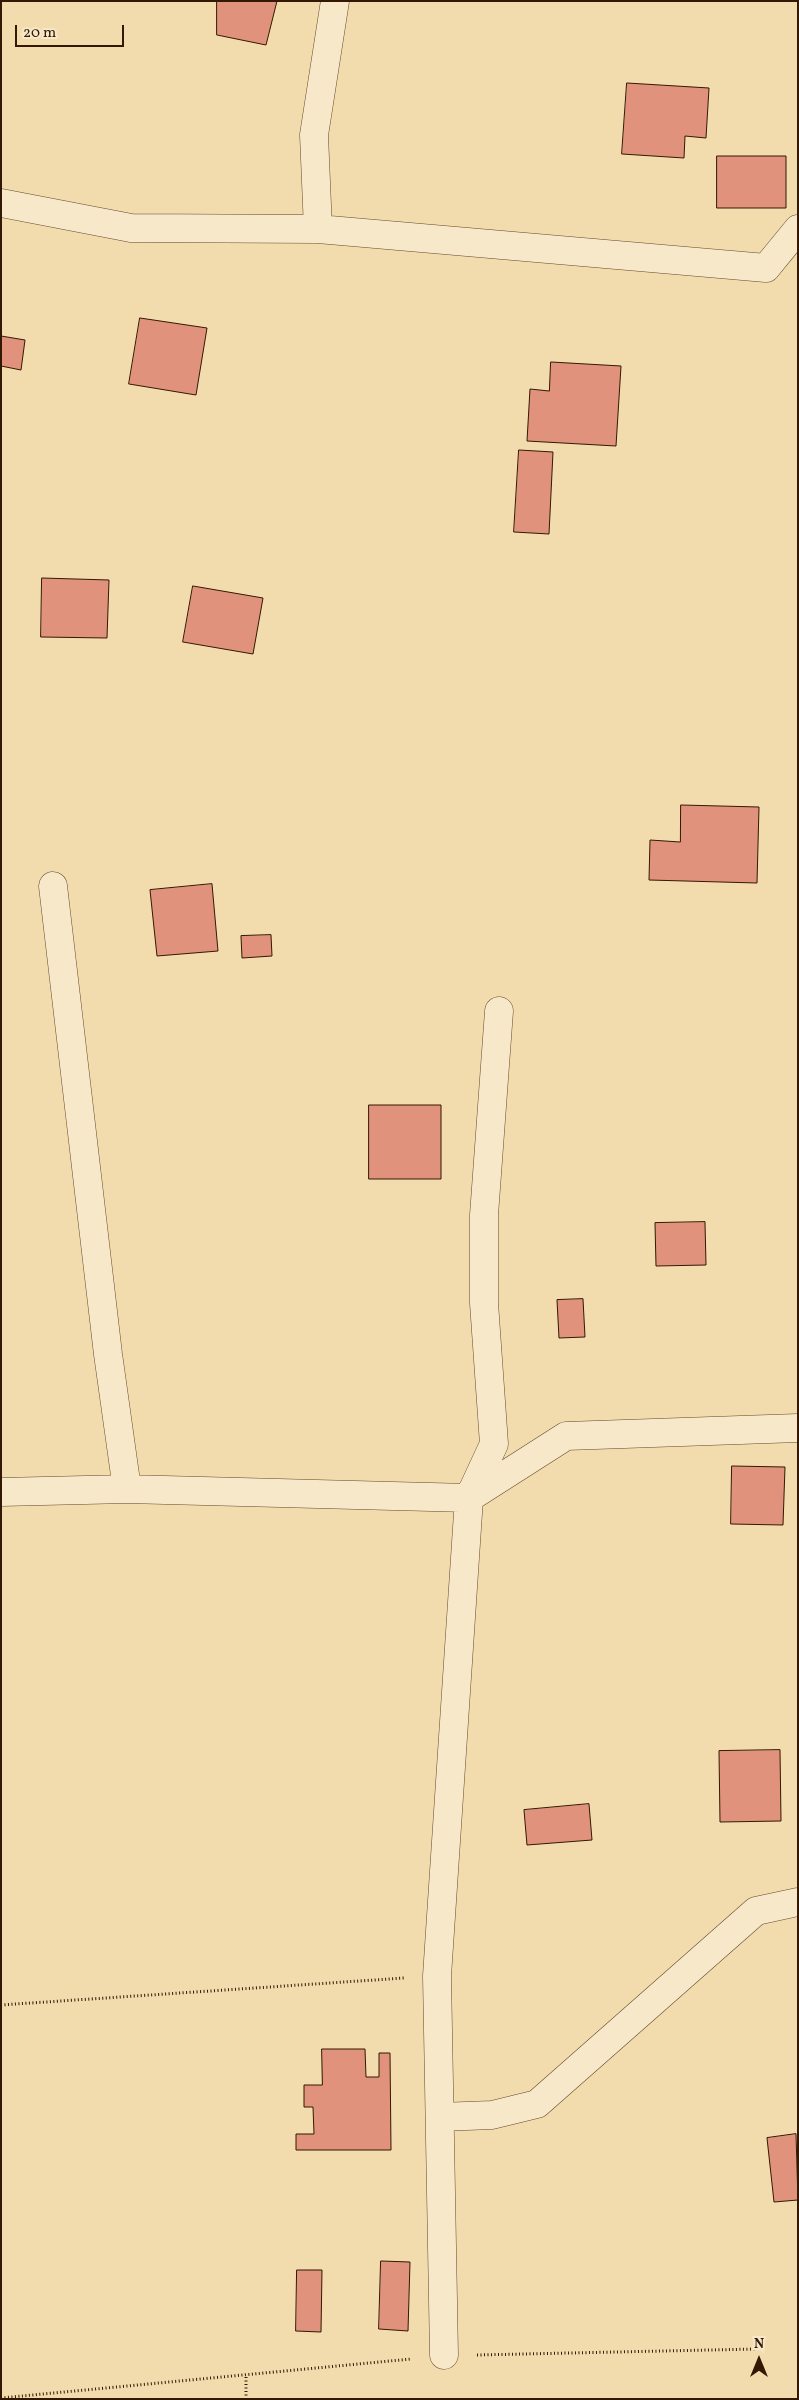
<!DOCTYPE html>
<style>
body{margin:0}
#map{position:relative;width:799px;height:2400px;overflow:hidden;background:#f2dbac;font-family:Vollkorn,serif}
canvas{display:block}
.frame{position:absolute;inset:0;border:2px solid #331803;pointer-events:none}
.north{position:absolute;left:734px;top:2335px;width:50px;height:50px;-webkit-text-stroke:4px #f7e8c9;paint-order:stroke;rotate:0deg;font-size:14px;font-weight:700;line-height:20px;text-align:center;color:#331803}
.north::after{content:'';display:block;margin:auto;width:18px;height:22px;background:#331803;clip-path:polygon(50% 0,100% 100%,50% 72%,0 100%)}
.scale{position:absolute;left:15px;top:25px;width:109px;height:22px;box-sizing:border-box;border:2px solid #331803;border-top:0;padding-left:6px;font-size:15px;line-height:18px;white-space:nowrap;color:#331803;-webkit-text-stroke:4px #f7e8c9;paint-order:stroke}
</style>
<div id="map">
<canvas width="799" height="2400"></canvas>
<div class="frame"></div>
<div class="north">N</div>
<div class="scale">20 m</div>
</div>
<script>
const ctx = document.querySelector('canvas').getContext('2d');
ctx.lineJoin = 'round';
function fillPath(path, color) {
  ctx.fillStyle = color;
  ctx.fill(path, 'evenodd');
}
function stroke(path, color, width, dash) {
  ctx.strokeStyle = color;
  ctx.lineWidth = width;
  ctx.lineCap = dash ? 'butt' : 'round';
  ctx.setLineDash(dash || []);
  ctx.stroke(path);
}
const building = new Path2D(`
 M 217,1 L 277,1 L 266,45 L 217,35 Z
 M 627,83 L 709,88 L 706,138 L 685,136 L 684,158 L 622,154 Z
 M 717,156 L 786,156 L 786,208 L 717,208 Z
 M 140,318 L 207,328 L 196,395 L 129,384 Z
 M 1,336 L 25,340 L 21,370 L 1,366 Z
 M 551,362 L 621,366 L 616,446 L 527,441 L 530,389 L 549,391 Z
 M 519,450 L 553,452 L 549,534 L 514,532 Z
 M 42,578 L 109,580 L 107,638 L 41,637 Z
 M 193,586 L 263,598 L 253,654 L 183,642 Z
 M 681,805 L 759,807 L 757,883 L 649,880 L 650,840 L 680,842 Z
 M 212,884 L 218,951 L 157,956 L 150,890 Z
 M 271,935 L 272,956 L 242,958 L 241,936 Z
 M 369,1105 L 441,1105 L 441,1179 L 369,1179 Z
 M 705,1222 L 706,1265 L 656,1266 L 655,1223 Z
 M 583,1299 L 585,1337 L 559,1338 L 557,1300 Z
 M 732,1466 L 785,1467 L 783,1525 L 731,1524 Z
 M 780,1750 L 781,1821 L 720,1822 L 719,1751 Z
 M 589,1804 L 592,1840 L 527,1845 L 524,1810 Z
 M 322,2049 L 365,2049 L 366,2077 L 379,2077 L 379,2053 L 390,2053 L 391,2150 L 296,2150 L 296,2134 L 314,2134 L 313,2107 L 304,2107 L 304,2085 L 322,2085 Z
 M 796,2134 L 798,2200 L 774,2202 L 767,2138 Z
 M 381,2261 L 410,2262 L 408,2331 L 379,2329 Z
 M 297,2270 L 322,2270 L 321,2332 L 296,2331 Z`);
const path = new Path2D(`
 M 1,2005 L 404,1978
 M 477,2355 L 756,2349
 M 1,2398 L 411,2359
 M 246,2399 L 246,2375`);
const minor = new Path2D(`
 M 1,203 L 131,228 L 318,229 L 766,268 L 798,229
 M 318,229 L 314,135 L 335,1
 M 53,886 L 108,1354 L 127,1489
 M 1,1492 L 127,1489 L 469,1498 L 566,1436 L 798,1428
 M 440,2117 L 492,2115 L 537,2104 L 756,1911 L 798,1902
 M 444,2355 L 437,1976 L 469,1498 L 494,1444 L 484,1303 L 484,1215 L 499,1011`);
fillPath(building, '#e0927d');
stroke(building, '#331803', 1);
stroke(minor, '#63492d', 29);
stroke(path, '#331803', 3, [1, 2.5]);
stroke(minor, '#f7e8c9', 28);
</script>
